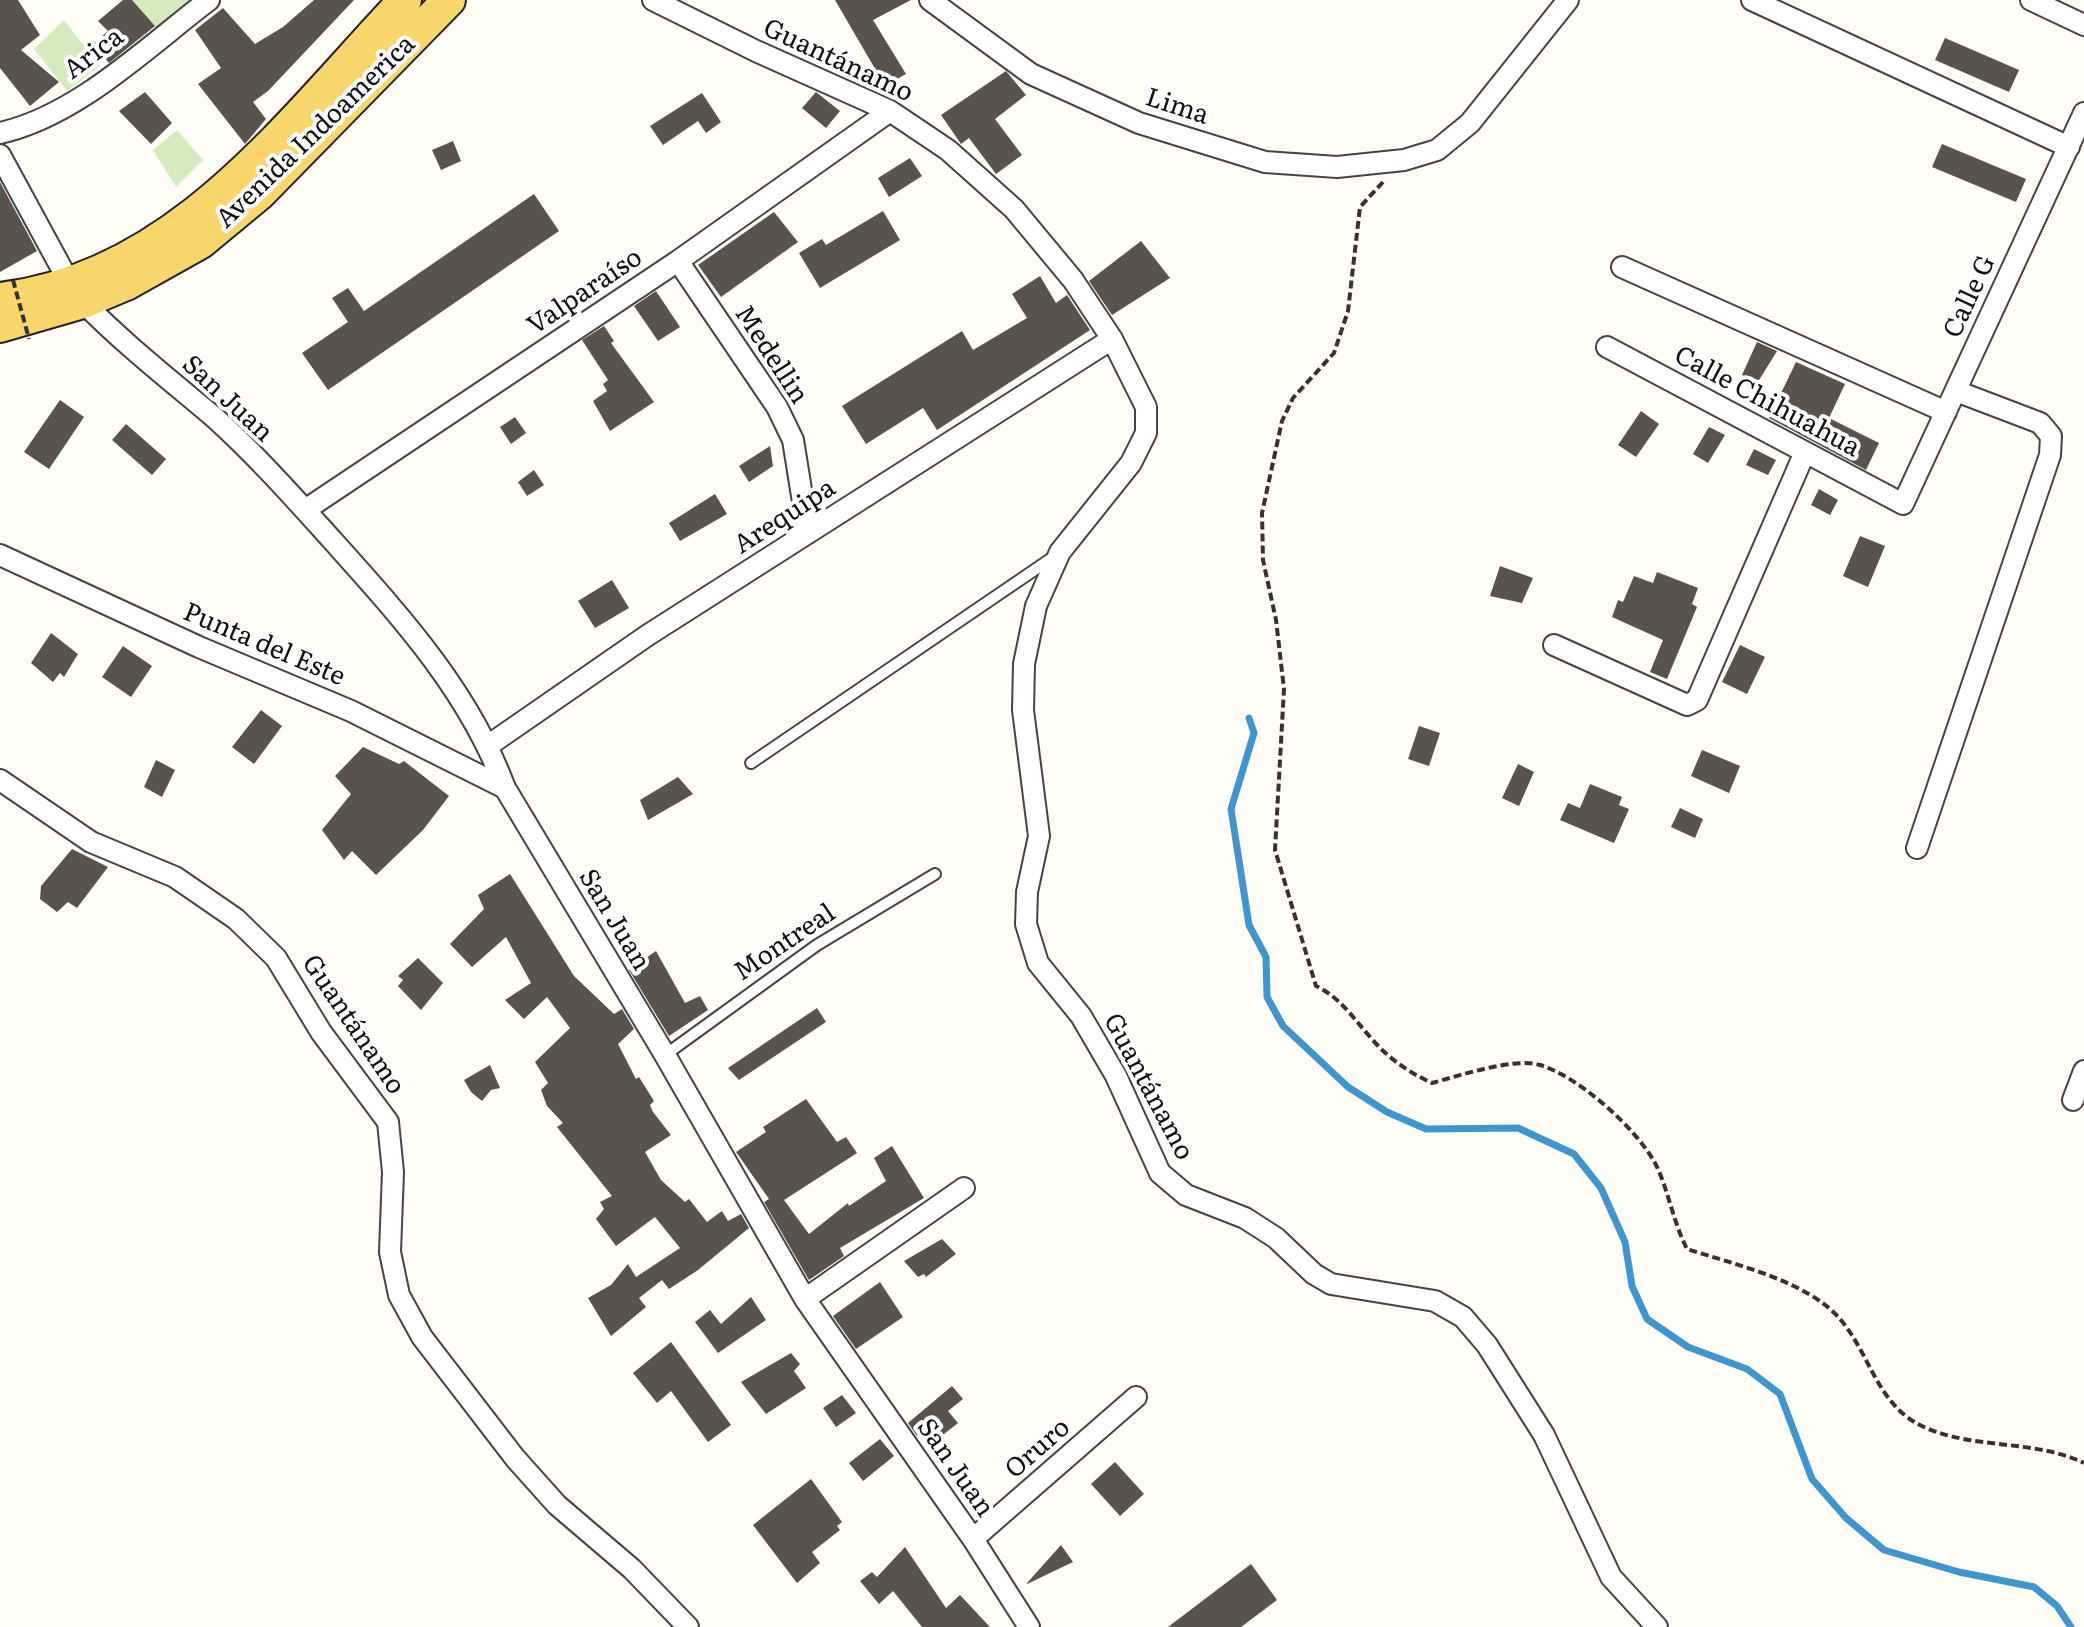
<!DOCTYPE html>
<meta charset="utf-8">
<style>
body{margin:0}
canvas{display:block;background:#fffdf5}
</style>
<canvas width="2084" height="1627"></canvas>
<script>
const ctx = document.querySelector('canvas').getContext('2d');
ctx.lineJoin = 'round';
function fillPath(path, color) {
  ctx.fillStyle = color;
  ctx.fill(path, 'evenodd');
}
function stroke(path, color, width, dash) {
  ctx.strokeStyle = color;
  ctx.lineWidth = width;
  ctx.lineCap = dash ? 'butt' : 'round';
  ctx.setLineDash(dash || []);
  ctx.stroke(path);
}
function drawText(font, color, halo, rows, align = 'center') {
  ctx.font = font + ' Literata,serif';
  ctx.lineWidth = 8;
  ctx.setLineDash([]);
  ctx.textBaseline = 'middle';
  ctx.strokeStyle = halo;
  ctx.fillStyle = color;
  for (const [text, x, y, turn = 0] of rows) {
    ctx.save();
    ctx.translate(x, y);
    ctx.rotate((+turn || 0) * Math.PI / 180);
    ctx.textAlign = isNaN(turn) ? turn : align;
    if (halo) ctx.strokeText(text, 0, 0);
    ctx.fillText(text, 0, 0);
    ctx.restore();
  }
}
const green = new Path2D(`
 M 132,0 L 193,0 L 159,31 Z
 M 64,20 L 100,66 L 67,91 L 34,49 Z
 M 177,130 L 203,160 L 176,187 L 153,150 Z`);
const stream = new Path2D(`
 M 1249,718 L 1254,733 L 1231,809 L 1249,925 L 1266,957 L 1267,997 L 1283,1026 L 1348,1087 L 1387,1112 L 1426,1129 L 1518,1128 L 1574,1154 L 1601,1188 L 1625,1242 L 1632,1286 L 1647,1319 L 1688,1347 L 1747,1369 L 1780,1394 L 1812,1479 L 1846,1518 L 1884,1550 L 1959,1572 L 2034,1587 L 2057,1606 L 2071,1627`);
const building = new Path2D(`
 M 0,0 L 18,0 L 40,35 L 21,50 L 59,82 L 30,106 L 0,68 Z
 M 123,0 L 132,0 L 155,26 L 109,63 L 93,44 L 108,31 L 98,21 Z
 M 314,0 L 354,0 L 268,91 L 253,102 L 266,119 L 245,144 L 198,84 L 221,68 L 195,30 L 223,8 L 255,44 L 283,27 Z
 M 835,0 L 911,0 L 873,20 L 906,74 L 885,86 Z
 M 1945,38 L 2019,70 L 2009,92 L 1935,60 Z
 M 1006,71 L 1026,95 L 995,119 L 1022,155 L 996,174 L 969,138 L 961,144 L 941,115 Z
 M 145,92 L 172,123 L 151,144 L 119,111 Z
 M 816,92 L 840,111 L 826,128 L 802,108 Z
 M 702,93 L 721,122 L 706,133 L 698,121 L 663,145 L 650,126 Z
 M 453,141 L 461,161 L 441,170 L 432,150 Z
 M 1942,144 L 2026,179 L 2016,202 L 1932,167 Z
 M 910,158 L 922,176 L 889,197 L 878,178 Z
 M 0,182 L 37,251 L 0,272 Z
 M 534,194 L 559,231 L 328,390 L 302,353 L 348,322 L 332,298 L 348,288 L 364,311 Z
 M 883,211 L 900,240 L 820,288 L 799,253 L 822,239 L 826,245 Z
 M 774,212 L 798,242 L 721,297 L 698,265 Z
 M 1141,241 L 1170,278 L 1112,315 L 1089,281 Z
 M 1040,276 L 1056,303 L 1067,295 L 1090,330 L 937,430 L 923,408 L 866,444 L 842,406 L 962,331 L 973,350 L 1027,318 L 1012,294 Z
 M 656,291 L 680,327 L 658,341 L 634,306 Z
 M 604,326 L 614,341 L 611,343 L 654,402 L 610,431 L 593,401 L 607,391 L 603,384 L 608,380 L 582,340 Z
 M 1757,342 L 1777,351 L 1756,385 L 1742,375 Z
 M 1796,362 L 1845,384 L 1829,418 L 1879,443 L 1866,470 L 1769,418 Z
 M 60,400 L 84,417 L 49,469 L 24,452 Z
 M 1641,411 L 1659,424 L 1636,457 L 1618,445 Z
 M 515,417 L 526,433 L 511,444 L 500,427 Z
 M 126,424 L 166,459 L 152,475 L 112,440 Z
 M 1709,427 L 1725,435 L 1708,463 L 1693,454 Z
 M 770,446 L 773,466 L 749,482 L 739,466 Z
 M 1754,449 L 1776,460 L 1768,475 L 1746,465 Z
 M 534,470 L 544,485 L 527,496 L 518,482 Z
 M 1819,489 L 1838,500 L 1830,515 L 1811,505 Z
 M 715,494 L 727,514 L 680,541 L 669,523 Z
 M 1860,536 L 1885,546 L 1868,587 L 1843,576 Z
 M 1500,566 L 1533,578 L 1522,603 L 1490,596 Z
 M 1657,572 L 1698,588 L 1692,604 L 1697,607 L 1667,679 L 1650,672 L 1663,640 L 1612,617 L 1618,600 L 1623,602 L 1634,576 L 1653,583 Z
 M 612,580 L 629,608 L 595,628 L 578,601 Z
 M 51,633 L 78,654 L 64,677 L 60,673 L 53,682 L 31,663 Z
 M 1740,645 L 1765,657 L 1747,694 L 1722,682 Z
 M 123,646 L 152,666 L 131,697 L 102,677 Z
 M 261,710 L 282,726 L 254,764 L 232,747 Z
 M 1419,726 L 1440,733 L 1429,766 L 1408,759 Z
 M 363,747 L 399,764 L 404,761 L 449,796 L 423,830 L 376,875 L 352,851 L 344,860 L 322,830 L 351,794 L 335,776 Z
 M 1702,750 L 1740,766 L 1729,793 L 1691,776 Z
 M 156,760 L 175,770 L 162,797 L 144,787 Z
 M 1518,764 L 1534,772 L 1519,806 L 1502,798 Z
 M 678,777 L 693,794 L 648,820 L 640,800 Z
 M 1590,784 L 1622,797 L 1619,805 L 1629,809 L 1614,843 L 1560,820 L 1568,803 L 1580,808 Z
 M 1680,808 L 1703,819 L 1695,838 L 1671,827 Z
 M 72,849 L 108,867 L 77,908 L 68,902 L 57,912 L 40,899 L 41,886 Z
 M 510,874 L 574,976 L 614,1014 L 622,1009 L 634,1029 L 618,1044 L 636,1079 L 639,1077 L 654,1101 L 650,1105 L 653,1112 L 671,1135 L 645,1152 L 661,1180 L 685,1202 L 689,1199 L 707,1222 L 722,1211 L 728,1221 L 741,1214 L 749,1228 L 698,1270 L 669,1289 L 662,1280 L 639,1298 L 646,1307 L 611,1336 L 588,1298 L 611,1285 L 628,1264 L 636,1277 L 680,1248 L 655,1217 L 616,1246 L 596,1219 L 604,1209 L 600,1202 L 612,1196 L 557,1127 L 563,1123 L 547,1106 L 541,1090 L 548,1083 L 535,1062 L 570,1028 L 547,997 L 524,1019 L 505,1000 L 531,983 L 506,937 L 472,967 L 450,944 L 484,909 L 478,895 Z
 M 656,951 L 685,1003 L 700,996 L 708,1010 L 669,1036 L 629,970 Z
 M 418,958 L 443,983 L 421,1010 L 398,986 L 403,980 L 398,976 Z
 M 817,1008 L 826,1022 L 739,1080 L 728,1068 Z
 M 490,1065 L 500,1088 L 491,1090 L 482,1101 L 471,1092 L 464,1080 Z
 M 806,1099 L 837,1142 L 846,1137 L 857,1153 L 784,1200 L 809,1234 L 848,1203 L 849,1206 L 886,1181 L 874,1158 L 892,1146 L 924,1198 L 840,1248 L 844,1256 L 809,1280 L 764,1202 L 769,1199 L 736,1152 L 766,1132 L 763,1127 Z
 M 942,1239 L 956,1254 L 926,1277 L 924,1274 L 918,1277 L 904,1261 Z
 M 880,1282 L 903,1317 L 856,1349 L 833,1316 Z
 M 751,1297 L 766,1320 L 718,1353 L 695,1322 L 710,1310 L 721,1324 Z
 M 671,1342 L 731,1425 L 708,1442 L 671,1391 L 657,1403 L 633,1373 Z
 M 791,1353 L 800,1364 L 794,1371 L 806,1388 L 766,1414 L 741,1382 Z
 M 952,1386 L 963,1399 L 948,1411 L 958,1423 L 939,1438 L 929,1426 L 917,1436 L 908,1423 Z
 M 842,1395 L 856,1413 L 836,1427 L 823,1408 Z
 M 880,1439 L 894,1456 L 863,1481 L 849,1463 Z
 M 1115,1462 L 1144,1494 L 1120,1516 L 1091,1484 Z
 M 811,1479 L 842,1522 L 837,1526 L 840,1530 L 812,1552 L 820,1563 L 797,1583 L 753,1525 Z
 M 1061,1545 L 1073,1562 L 1027,1584 L 1027,1583 Z
 M 905,1547 L 946,1608 L 960,1595 L 990,1627 L 922,1627 L 893,1591 L 879,1604 L 860,1581 L 872,1572 L 877,1577 Z
 M 1251,1564 L 1277,1600 L 1241,1627 L 1168,1627 Z`);
const path = new Path2D(`
 M 1383,182 L 1360,207 L 1348,311 L 1334,353 L 1293,398 L 1282,421 L 1262,513 L 1263,560 L 1276,620 L 1284,689 L 1275,850 L 1316,986 C 1341,998 1353,1018 1371,1038 C 1388,1058 1408,1072 1432,1083 C 1458,1076 1515,1057 1540,1065 C 1579,1077 1635,1127 1655,1163 C 1668,1188 1673,1222 1687,1249 C 1733,1264 1808,1281 1840,1319 C 1871,1355 1877,1406 1924,1427 C 1975,1450 2034,1439 2084,1463`);
const service = new Path2D(`
 M 751,763 L 1052,558
 M 665,1055 L 817,945 L 935,874`);
const minor = new Path2D(`
 M 653,0 L 756,51 L 890,111 L 948,150 L 1014,209 L 1073,280 L 1112,339 L 1146,407 L 1146,433 L 1131,463 L 1060,552 L 1036,606 L 1024,664 L 1023,710 L 1039,836 L 1027,892 L 1026,924 L 1038,963 L 1081,1016 L 1116,1076 L 1160,1173 L 1186,1195 L 1245,1218 L 1276,1238 L 1314,1274 L 1331,1284 L 1435,1301 L 1463,1317 L 1487,1345 L 1544,1435 L 1611,1577 L 1657,1627
 M 930,0 L 1031,74 L 1139,123 L 1265,162 L 1337,167 L 1404,160 L 1437,150 L 1470,123 L 1568,0
 M 1752,0 L 2069,147
 M 2031,0 L 2084,25
 M 0,133 C 77,116 147,47 209,0
 M 0,155 L 69,282
 M 678,261 L 777,407 L 793,440 L 808,533
 M 1622,267 L 1946,412
 M 83,302 C 124,344 170,380 215,418 C 257,456 295,499 333,541 C 401,617 469,691 505,788 L 665,1055 L 805,1299 L 973,1539 L 1029,1627
 M 1607,347 L 1903,504 L 2084,113
 M 305,510 L 678,261 L 890,111
 M 0,555 L 199,647 L 351,711 L 505,788
 M 1554,645 L 1687,705 L 1697,700 L 1805,452
 M 489,745 L 648,635 L 1112,339
 M 0,780 L 91,842 L 175,877 L 236,919 L 276,958 L 321,1032 L 388,1122 L 393,1172 L 390,1252 L 399,1295 L 422,1337 L 515,1458 L 557,1505 L 632,1569 L 688,1627
 M 1917,848 L 2050,455 L 2051,436 L 2040,423 L 1956,391
 M 2073,1100 L 2084,1071
 M 805,1299 L 964,1188
 M 973,1539 L 1136,1397`);
const primary = new Path2D(`
 M 0,299 C 179,278 290,121 405,0
 M 0,326 L 83,302 L 126,284 L 201,242 L 259,194 L 449,0`);
const pathBridge = new Path2D(`
 M 13,280 L 29,339`);
const streetNames = [
 ["Arica",94,54,-37],
 ["Guantánamo",838,61,25],
 ["Lima",1177,107,18],
 ["Avenida Indoamerica",316,132,-44],
 ["Valparaíso",585,292,-34],
 ["Calle G",1970,297,-65],
 ["Medellin",771,355,57],
 ["San Juan",227,399,43],
 ["Calle Chihuahua",1767,402,28],
 ["Arequipa",785,517,-33],
 ["Punta del Este",264,645,23],
 ["San Juan",614,920,59],
 ["Montreal",785,943,-34],
 ["Guantánamo",353,1025,56],
 ["Guantánamo",1148,1087,62],
 ["Oruro",1038,1449,-41],
 ["San Juan",955,1468,55]
];
fillPath(green, '#d5ebbd');
stroke(stream, '#3f96cf', 7);
fillPath(building, '#5a524d');
stroke(service, '#444', 14);
stroke(minor, '#444', 24);
stroke(primary, '#222', 36);
stroke(path, '#333', 4, [8, 4]);
stroke(service, '#fff', 10);
stroke(minor, '#fff', 20);
stroke(primary, '#f9d66b', 32);
stroke(pathBridge, '#333', 4, [8, 4]);
drawText('26px', '#111', '#fff', streetNames);
</script>
